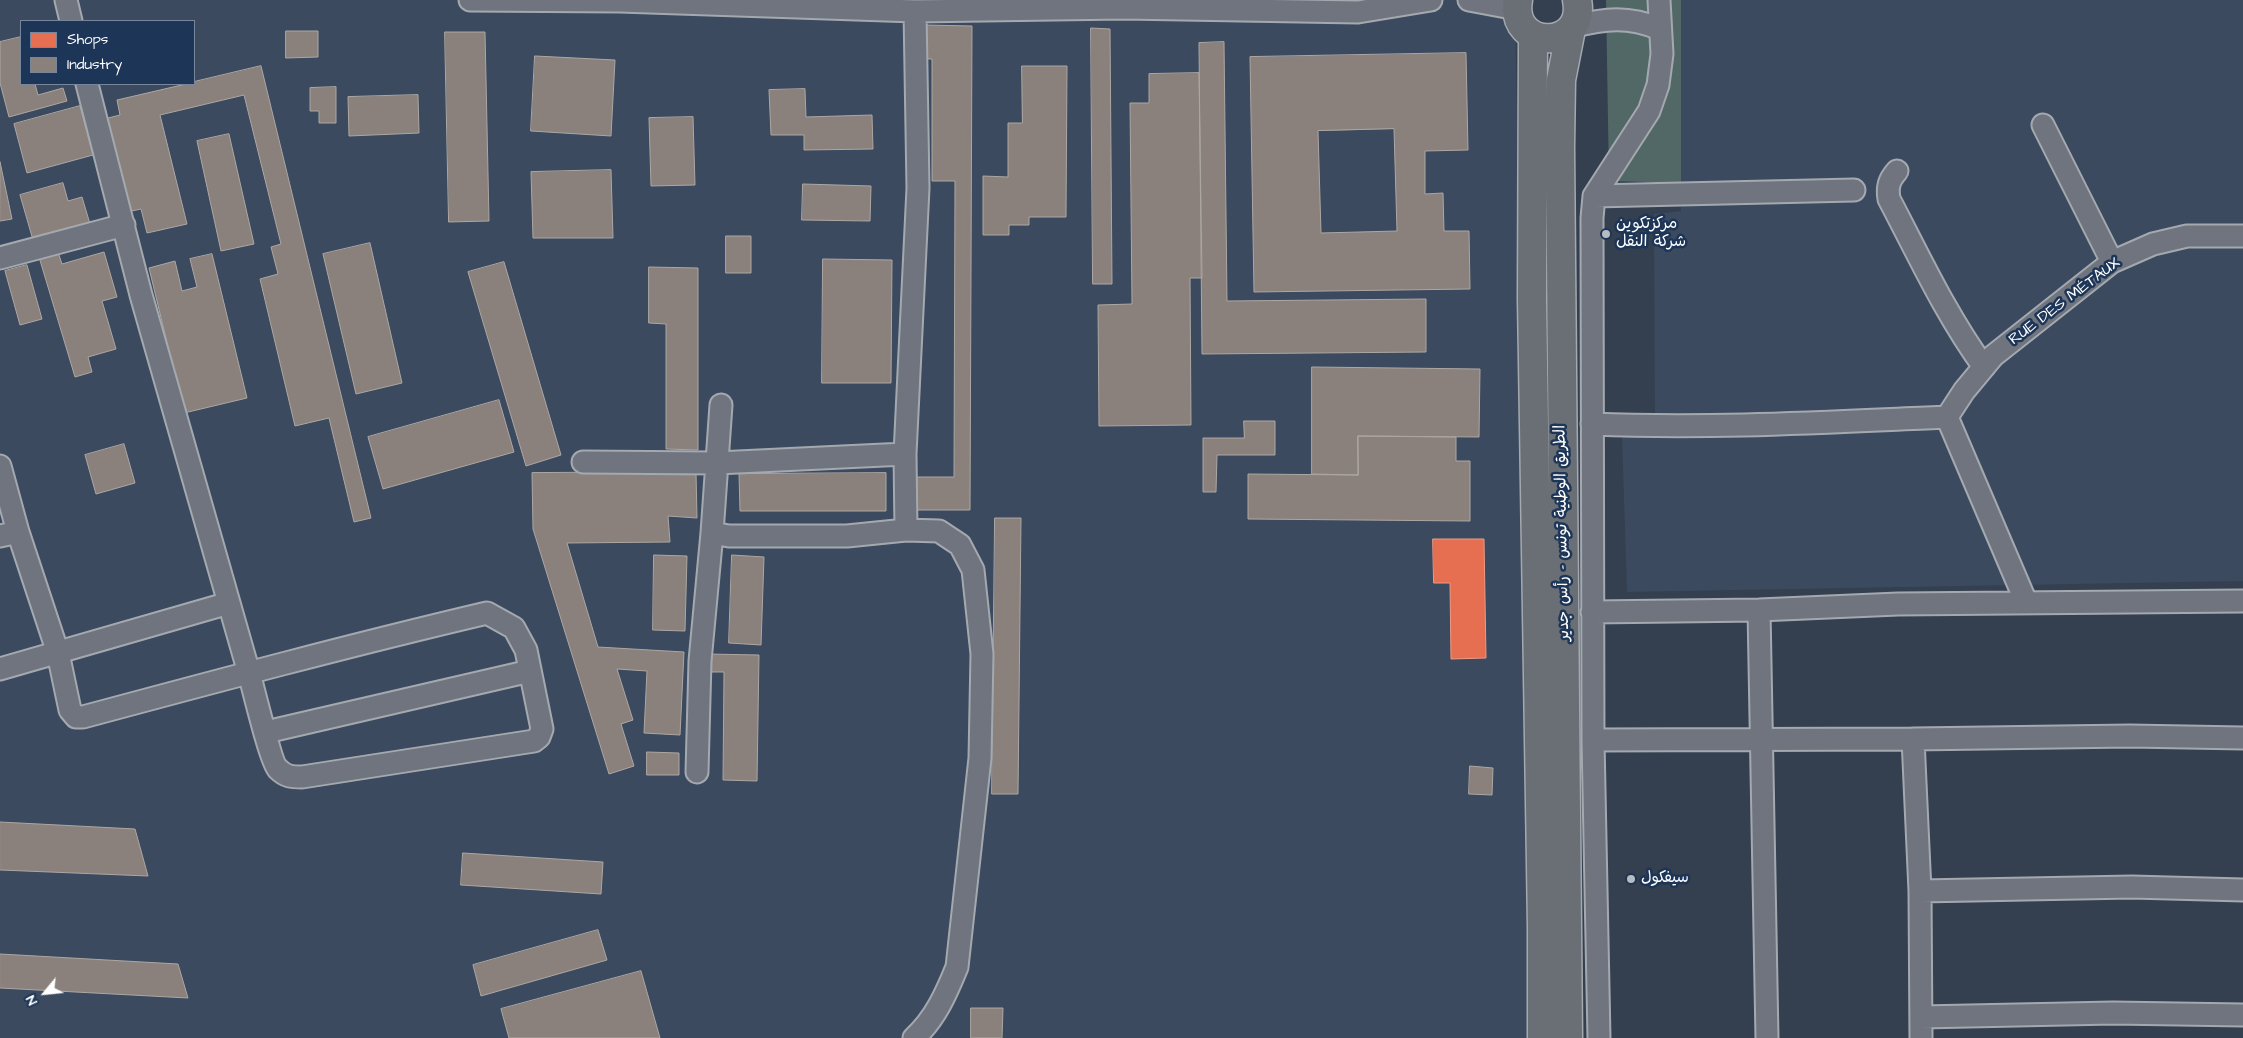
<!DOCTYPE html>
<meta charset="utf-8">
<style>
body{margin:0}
#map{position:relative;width:2243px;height:1038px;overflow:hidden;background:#343f4f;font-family:"Architects Daughter",sans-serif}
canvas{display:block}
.legend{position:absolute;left:20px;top:20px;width:175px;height:65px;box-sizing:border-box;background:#1d3557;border:1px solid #77869a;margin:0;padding:6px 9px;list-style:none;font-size:15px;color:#fff}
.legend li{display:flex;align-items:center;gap:10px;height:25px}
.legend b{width:25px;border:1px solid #77869a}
.north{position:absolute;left:20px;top:968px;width:50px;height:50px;-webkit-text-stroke:4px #1d3557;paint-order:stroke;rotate:242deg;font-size:14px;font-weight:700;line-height:20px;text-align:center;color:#fff}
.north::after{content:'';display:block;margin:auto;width:18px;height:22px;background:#fff;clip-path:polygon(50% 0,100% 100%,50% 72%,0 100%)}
</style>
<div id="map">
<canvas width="2243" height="1038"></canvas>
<ul class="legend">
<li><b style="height:14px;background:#e76f51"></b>Shops</li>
<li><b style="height:14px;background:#8a817c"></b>Industry</li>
</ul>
<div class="north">N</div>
</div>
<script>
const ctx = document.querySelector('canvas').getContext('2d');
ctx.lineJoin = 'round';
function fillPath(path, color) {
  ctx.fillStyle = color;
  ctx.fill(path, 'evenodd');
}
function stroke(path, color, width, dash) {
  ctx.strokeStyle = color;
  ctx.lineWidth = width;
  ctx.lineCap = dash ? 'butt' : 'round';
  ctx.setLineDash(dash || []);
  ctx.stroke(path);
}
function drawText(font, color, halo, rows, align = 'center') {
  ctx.font = font + ' "Architects Daughter","Playpen Sans Arabic",sans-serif';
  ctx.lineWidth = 5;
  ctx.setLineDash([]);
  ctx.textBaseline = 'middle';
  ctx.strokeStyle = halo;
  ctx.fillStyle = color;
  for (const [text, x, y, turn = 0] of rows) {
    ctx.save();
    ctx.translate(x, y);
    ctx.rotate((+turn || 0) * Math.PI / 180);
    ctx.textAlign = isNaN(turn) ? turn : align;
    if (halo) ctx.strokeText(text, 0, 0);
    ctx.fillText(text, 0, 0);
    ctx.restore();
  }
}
const built = new Path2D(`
 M 0,0 L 1515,0 L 1532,1038 L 0,1038 ZM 21,21 L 194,21 L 194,84 L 21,84 Z
 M 1681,0 L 2243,0 L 2243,581 L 1627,592 L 1622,436 L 1655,435 L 1654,214 L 1681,211 Z`);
const green = new Path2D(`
 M 1606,0 L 1681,0 L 1681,183 L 1609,181 Z`);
const shops = new Path2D(`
 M 1433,539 L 1484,539 L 1486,658 L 1451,659 L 1450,583 L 1434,583 Z`);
const industry = new Path2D(`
 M 924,25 L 972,26 L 970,510 L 912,510 L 912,477 L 954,477 L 955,181 L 932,181 L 932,59 L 924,59 Z
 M 1091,28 L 1110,29 L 1112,284 L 1093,284 Z
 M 286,31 L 318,31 L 318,57 L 286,58 Z
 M 445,32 L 485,32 L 489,221 L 449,222 Z
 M 21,37 L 21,84 L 35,84 L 38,95 L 63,88 L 67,101 L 9,117 L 0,83 L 0,42 Z
 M 1224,42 L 1227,301 L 1426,299 L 1426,352 L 1202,354 L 1199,43 Z
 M 1466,53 L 1468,150 L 1425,151 L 1425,194 L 1443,193 L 1444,231 L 1469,231 L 1470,289 L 1254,292 L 1250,57 ZM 1394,129 L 1397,231 L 1321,233 L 1318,131 Z
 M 535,56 L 615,60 L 611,136 L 531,131 Z
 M 261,66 L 371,518 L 354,522 L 329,418 L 295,426 L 260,279 L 278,274 L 271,247 L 281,244 L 244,95 L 160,115 L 187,224 L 147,233 L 141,209 L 127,212 L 104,119 L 120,115 L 117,100 L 186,84 L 194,84 L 194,82 Z
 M 1022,66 L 1067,66 L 1066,217 L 1029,217 L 1029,225 L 1009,225 L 1009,235 L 983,235 L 983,176 L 1008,177 L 1008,123 L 1022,123 Z
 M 1199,73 L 1202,278 L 1190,278 L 1191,425 L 1099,426 L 1098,305 L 1132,304 L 1130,103 L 1149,103 L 1149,74 Z
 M 336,87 L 336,123 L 319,123 L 319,111 L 310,111 L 310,88 Z
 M 805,89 L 806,117 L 872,115 L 873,149 L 804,150 L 804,135 L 771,135 L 769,90 Z
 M 418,95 L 419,133 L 349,136 L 348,97 Z
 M 80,106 L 93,155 L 27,173 L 14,124 Z
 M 693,117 L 695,185 L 651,186 L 649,118 Z
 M 229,134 L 254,244 L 221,251 L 197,141 Z
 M 0,162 L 12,219 L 0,221 Z
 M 611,170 L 613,238 L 533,238 L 531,172 Z
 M 63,183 L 68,201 L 82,197 L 90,224 L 33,240 L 20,195 Z
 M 803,184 L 871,186 L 870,221 L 802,220 Z
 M 726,236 L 751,236 L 751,273 L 726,273 Z
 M 370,243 L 402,383 L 356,394 L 323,254 Z
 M 58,252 L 62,264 L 104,252 L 117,297 L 102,301 L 116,349 L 88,357 L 92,372 L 75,377 L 39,257 Z
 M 212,254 L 247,398 L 184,413 L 149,268 L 175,261 L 182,291 L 197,287 L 190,259 Z
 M 823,259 L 892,260 L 891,383 L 822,383 Z
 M 504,262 L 561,455 L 526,466 L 468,272 Z
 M 27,265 L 42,319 L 20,325 L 5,271 Z
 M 649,267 L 698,268 L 698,450 L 666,449 L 666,324 L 649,323 Z
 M 1312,367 L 1480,369 L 1479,437 L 1358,436 L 1358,475 L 1312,474 Z
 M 499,400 L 514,452 L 383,489 L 368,437 Z
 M 1244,421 L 1275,421 L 1275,455 L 1217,455 L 1216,492 L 1203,492 L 1203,438 L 1244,438 Z
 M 1358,436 L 1456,437 L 1456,461 L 1470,461 L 1470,521 L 1248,519 L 1248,474 L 1358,475 Z
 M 124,444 L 135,483 L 96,494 L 85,455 Z
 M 696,472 L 697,518 L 668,516 L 670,542 L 567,543 L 598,647 L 684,652 L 680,735 L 644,733 L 647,671 L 617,669 L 633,720 L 621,724 L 634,766 L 609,774 L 533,529 L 532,473 Z
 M 886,473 L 886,511 L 740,511 L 739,474 Z
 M 995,518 L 1021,518 L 1018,794 L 992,794 Z
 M 654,555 L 687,556 L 685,631 L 653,630 Z
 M 732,555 L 764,557 L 761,645 L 729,643 Z
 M 707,654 L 759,655 L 757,781 L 723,780 L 724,672 L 707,672 Z
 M 647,752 L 679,753 L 679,775 L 647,775 Z
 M 1470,766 L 1493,768 L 1492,795 L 1469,794 Z
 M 0,822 L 135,829 L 148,876 L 0,870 Z
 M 463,853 L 603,862 L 601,894 L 461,885 Z
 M 598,930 L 607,960 L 481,996 L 473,965 Z
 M 0,954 L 178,964 L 188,998 L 0,988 Z
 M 641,971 L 660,1038 L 509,1038 L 501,1009 Z
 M 971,1008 L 1003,1008 L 1002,1038 L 971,1038 Z`);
const minor = new Path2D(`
 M 66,0 L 71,21
 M 470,0 L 620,1 L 915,11 L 1124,8 L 1358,12 L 1431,0
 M 1469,0 L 1517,9
 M 1572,27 C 1605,18 1629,16 1660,29
 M 2043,125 L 2112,262
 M 1897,171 C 1889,180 1887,187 1889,199 C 1919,256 1946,315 1984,367
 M 1594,196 L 1854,190
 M 0,258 L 124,225
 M 1947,417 L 1964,391 L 1993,356 L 2112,262 L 2153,244 L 2187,236 L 2243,236
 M 1947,417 L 2026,602
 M 1592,424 C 1710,429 1829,422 1947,417
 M 583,462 L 717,463 L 905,454
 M 0,466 L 18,532 L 58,653 L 70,710 L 76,717 L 83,717 C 217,681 351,645 487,613 L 514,628 L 526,650 L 542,729 L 539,737 L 534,741 L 302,777 C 292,777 286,777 278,769 C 271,763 253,687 249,673 L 141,295 L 87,84
 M 906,530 L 905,454 L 918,188 L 915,11
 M 712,533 L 729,536 L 847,536 L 906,530 L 939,531 L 960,545 L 973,570 L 982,654 L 980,758 L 957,967 C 946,994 935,1019 914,1038
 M 0,536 L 18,532
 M 1759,610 L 1767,1038
 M 1592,612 L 1759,610 L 1898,604 L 2243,601
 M 0,669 L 229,603
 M 266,732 L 530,671
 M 1913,739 L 1920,891 L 1921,1038
 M 1593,740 L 1913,739 L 2130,736 L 2243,738
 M 697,772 L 700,661 L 712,533 L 721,405
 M 1920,891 L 2132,887 L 2243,890
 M 1921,1017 L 2113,1013 L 2243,1015
 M 1599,1038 L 1593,740 L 1592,218 L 1594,196 L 1649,111 L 1658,85 L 1662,54 L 1659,0`);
const major = new Path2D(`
 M 1518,0 C 1509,51 1587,51 1577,0
 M 1533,35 L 1532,299 L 1542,928 L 1542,1038
 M 1568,1038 L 1560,147 L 1561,80 L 1571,29`);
const markers = [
 [1606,234,5,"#b8bcc1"],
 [1631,879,5,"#b8bcc1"]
];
const poiNames = [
 ["مركزتكوين",1616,225],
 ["شركة النقل",1616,243],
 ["سيفكول",1641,879]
];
const streetNames = [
 ["RUE DES MÉTAUX",2065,302,-37],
 ["الطريق الوطنية تونس - رأس جدير",1563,533,-91]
];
fillPath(built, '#3b4a5f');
fillPath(green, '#516867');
fillPath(shops, '#e76f51');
stroke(shops, '#ee9a85', 1);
fillPath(industry, '#8a817c');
stroke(industry, '#ada7a3', 1);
stroke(minor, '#a4a9b0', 25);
stroke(major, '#a4a9b0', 31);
stroke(minor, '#6f747e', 21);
stroke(major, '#696f75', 28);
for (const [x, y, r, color] of markers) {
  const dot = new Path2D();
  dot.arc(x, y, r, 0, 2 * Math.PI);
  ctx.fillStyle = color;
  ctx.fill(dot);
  stroke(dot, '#1d3557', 2);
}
drawText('16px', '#fff', '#1d3557', poiNames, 'left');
drawText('16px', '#fff', '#1d3557', streetNames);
</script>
